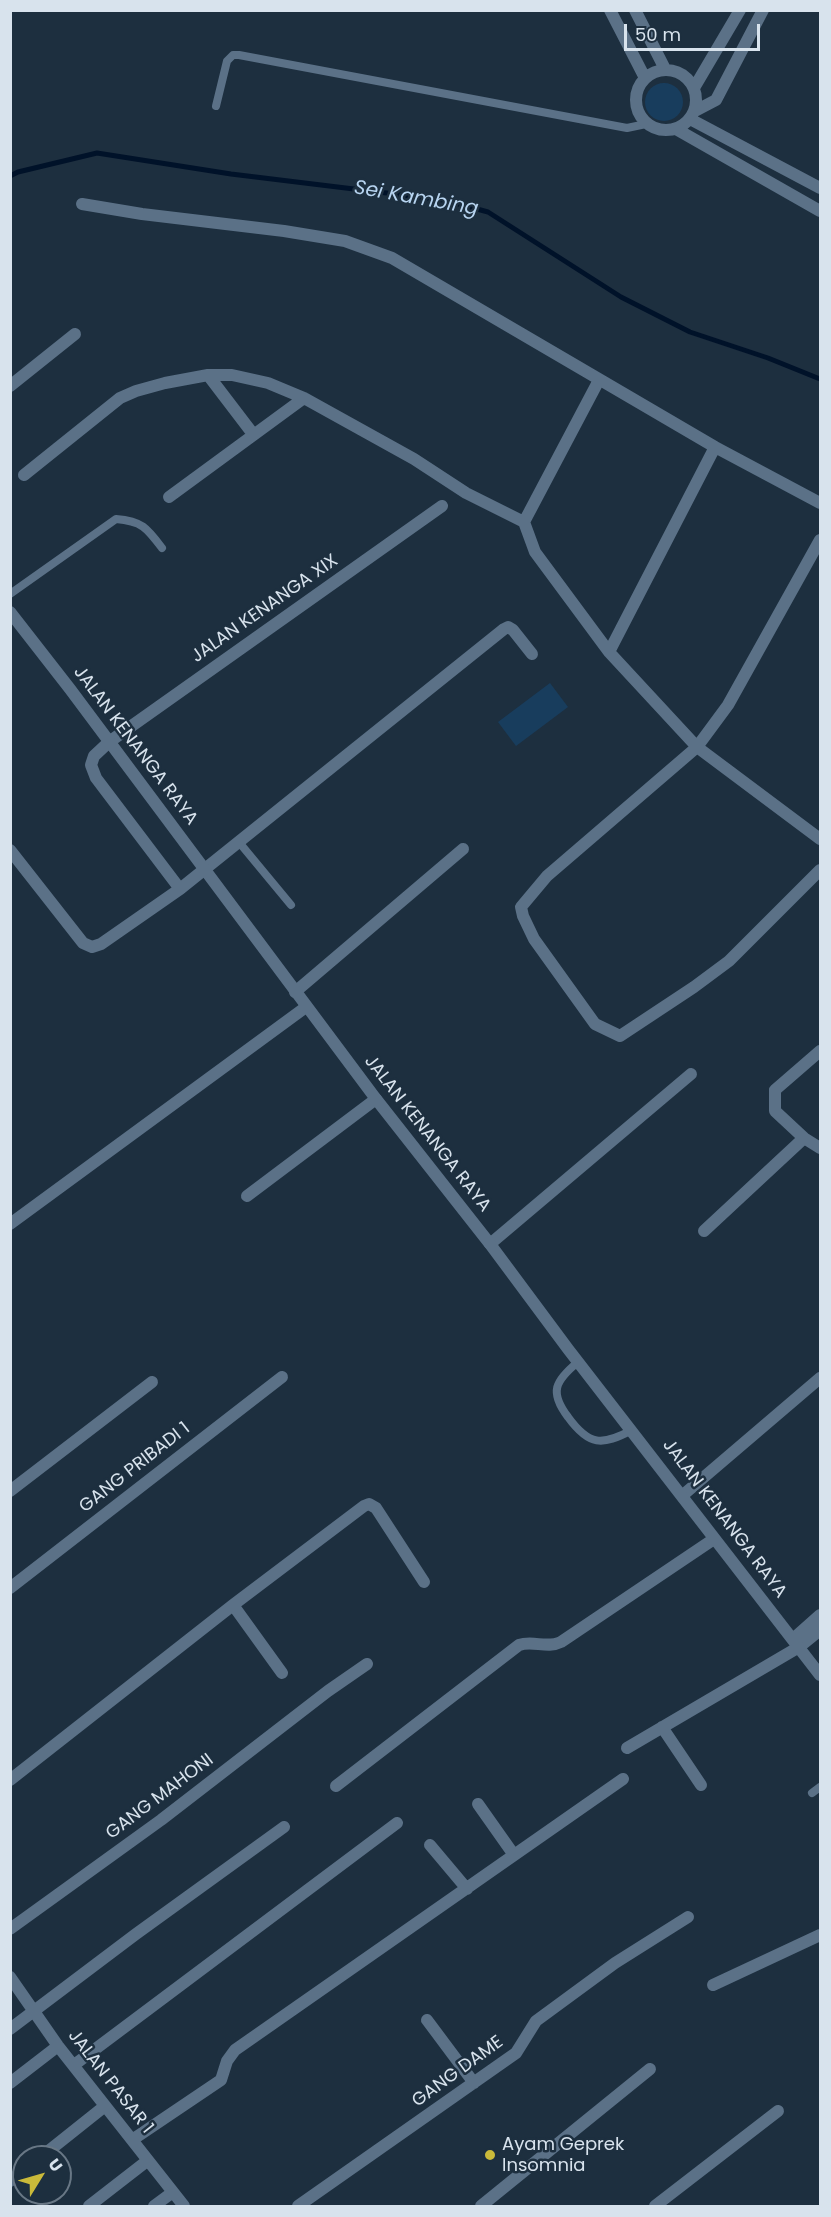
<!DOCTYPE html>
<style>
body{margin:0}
#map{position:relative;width:831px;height:2217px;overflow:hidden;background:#1d2f3f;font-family:Poppins,sans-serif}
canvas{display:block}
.frame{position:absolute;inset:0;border:12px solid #d8e3ed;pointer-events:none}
.north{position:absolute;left:12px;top:2145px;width:60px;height:60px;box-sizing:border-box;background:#1d2f3f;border:2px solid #687785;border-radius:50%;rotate:53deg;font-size:16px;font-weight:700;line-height:24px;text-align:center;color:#d8e3ed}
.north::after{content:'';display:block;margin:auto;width:21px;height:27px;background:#caba3a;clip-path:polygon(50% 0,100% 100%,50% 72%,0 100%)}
.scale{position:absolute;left:624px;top:24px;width:136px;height:27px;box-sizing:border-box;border:3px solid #d8e3ed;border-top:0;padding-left:8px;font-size:18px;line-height:21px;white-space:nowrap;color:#d8e3ed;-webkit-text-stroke:4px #1d2f3f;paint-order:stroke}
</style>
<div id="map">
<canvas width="831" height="2217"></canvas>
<div class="frame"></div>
<div class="north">U</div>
<div class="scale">50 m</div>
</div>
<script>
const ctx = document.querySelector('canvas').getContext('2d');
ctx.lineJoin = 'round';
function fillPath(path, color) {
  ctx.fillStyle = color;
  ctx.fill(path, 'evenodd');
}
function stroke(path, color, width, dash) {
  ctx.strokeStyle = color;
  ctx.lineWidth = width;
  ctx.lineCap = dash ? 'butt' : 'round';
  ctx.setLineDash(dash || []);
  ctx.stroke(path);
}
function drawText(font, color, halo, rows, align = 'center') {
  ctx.font = font + ' Poppins,sans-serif';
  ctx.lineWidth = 5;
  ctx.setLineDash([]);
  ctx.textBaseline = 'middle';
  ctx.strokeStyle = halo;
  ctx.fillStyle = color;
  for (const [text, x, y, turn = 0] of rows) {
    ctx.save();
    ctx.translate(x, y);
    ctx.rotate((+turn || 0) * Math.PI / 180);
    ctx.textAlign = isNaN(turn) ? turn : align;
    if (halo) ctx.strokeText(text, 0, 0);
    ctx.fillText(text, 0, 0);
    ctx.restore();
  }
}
const green = new Path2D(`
 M645 102a19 19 0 1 1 38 0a19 19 0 1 1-38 0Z
 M 550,683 L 568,707 L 516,746 L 498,722 Z`);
const stream = new Path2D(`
 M 10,176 L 18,172 L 97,153 L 231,174 L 444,200 L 488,212 L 621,297 L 690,332 L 768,358 L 820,379`);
const service = new Path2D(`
 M 216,106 L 227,61 L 233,55 L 239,55 L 627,128 L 646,124
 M 10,594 L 116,519 C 142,521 147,528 162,548
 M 238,841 L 291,905
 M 578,1362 C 555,1381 549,1392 568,1417 C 589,1446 602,1446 632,1430
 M 812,1793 L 820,1787`);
const minor = new Path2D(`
 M 610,10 L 645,78
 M 635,10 L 665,69
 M636 100a30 30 0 1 1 60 0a30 30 0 1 1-60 0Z
 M 694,88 L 740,10
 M 695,111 L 716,100 L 763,10
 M 690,119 L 820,188
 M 676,129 L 820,211
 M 82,204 L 142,214 L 284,231 L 345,241 L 392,258 L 715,447 L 820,503
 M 208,375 L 253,434
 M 599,380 L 524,522 L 535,552 L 609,652 L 697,747 L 820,839
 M 10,386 L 75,334
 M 24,475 L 120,398 L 136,391 L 165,383 L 208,375 L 232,375 L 268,383 L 304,398 L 414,459 L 466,493 L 524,522
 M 169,497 L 304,398
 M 820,540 L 728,705 L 697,747 L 547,876 L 521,907 L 523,916 L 534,939 L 595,1024 L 620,1036 L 694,987 L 729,961 L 820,870
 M 609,652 L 715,447
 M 10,850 L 83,943 L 92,947 L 101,944 L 180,889 L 504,629 L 508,627 L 513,630 L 532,654
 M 180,889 L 96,778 L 91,765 L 94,756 L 109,742 L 442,506
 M 295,992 L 463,849
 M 820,1051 L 775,1090 L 775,1111 L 804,1138 L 820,1148
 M 247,1196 L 376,1099
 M 10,1224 L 306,1007
 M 704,1231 L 804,1138
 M 490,1244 L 691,1074
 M 10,1491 L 152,1382
 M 683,1495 L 820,1378
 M 10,1588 L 282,1377
 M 233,1605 L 282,1673
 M 793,1639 L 820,1615
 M 662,1727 L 701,1785
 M 627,1748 L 799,1647 L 820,1630
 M 10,1780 L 233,1605 L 364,1506 L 369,1504 L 376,1508 L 424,1582
 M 336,1786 L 519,1645 C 533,1640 547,1649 561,1642 L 714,1539
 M 478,1804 L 514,1855
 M 430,1845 L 467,1889
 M 10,1929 L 161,1820 L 328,1691 L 367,1664
 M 10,1977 L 58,2046 L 184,2206
 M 713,1985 L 820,1935
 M 427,2020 L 474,2083
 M 10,2029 L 136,1934 L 284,1827
 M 74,2065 L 397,1823
 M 10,2083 L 58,2046
 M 132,2140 L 221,2080 L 227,2061 L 235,2050 L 623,1779
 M 41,2157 L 105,2106
 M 10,2181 L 24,2170
 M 89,2206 L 147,2161
 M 154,2206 L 173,2192
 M 298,2206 L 516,2053 L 536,2021 L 615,1963 L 688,1917
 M 481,2206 L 650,2069
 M 655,2206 L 778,2111`);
const tertiary = new Path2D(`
 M 10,612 L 70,689 L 376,1099 L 490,1244 L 568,1349 L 820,1675`);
const markers = [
 [490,2155,6,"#caba3a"]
];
const streetNames = [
 ["JALAN KENANGA XIX",265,609,-35],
 ["JALAN KENANGA RAYA",135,746,53],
 ["JALAN KENANGA RAYA",427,1134,52],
 ["GANG PRIBADI 1",135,1468,-38],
 ["JALAN KENANGA RAYA",724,1519,53],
 ["GANG MAHONI",160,1797,-37],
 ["GANG DAME",458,2072,-36],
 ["JALAN PASAR 1",110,2082,52]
];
const poiNames = [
 ["Ayam Geprek",502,2145],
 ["Insomnia",502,2166]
];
const waterNames = [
 ["Sei Kambing",416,199,10]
];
fillPath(green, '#183d5d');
stroke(stream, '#001229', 5);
stroke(service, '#5b7187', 8);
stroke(minor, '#5b7187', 12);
stroke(tertiary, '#5b7187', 12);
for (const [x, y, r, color] of markers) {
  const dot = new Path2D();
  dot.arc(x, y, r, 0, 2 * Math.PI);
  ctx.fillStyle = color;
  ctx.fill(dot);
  stroke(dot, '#1d2f3f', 2);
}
drawText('18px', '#d8e3ed', '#1d2f3f', streetNames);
drawText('18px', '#d8e3ed', '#1d2f3f', poiNames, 'left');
drawText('italic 20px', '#b7d4f0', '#1d2f3f', waterNames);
</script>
